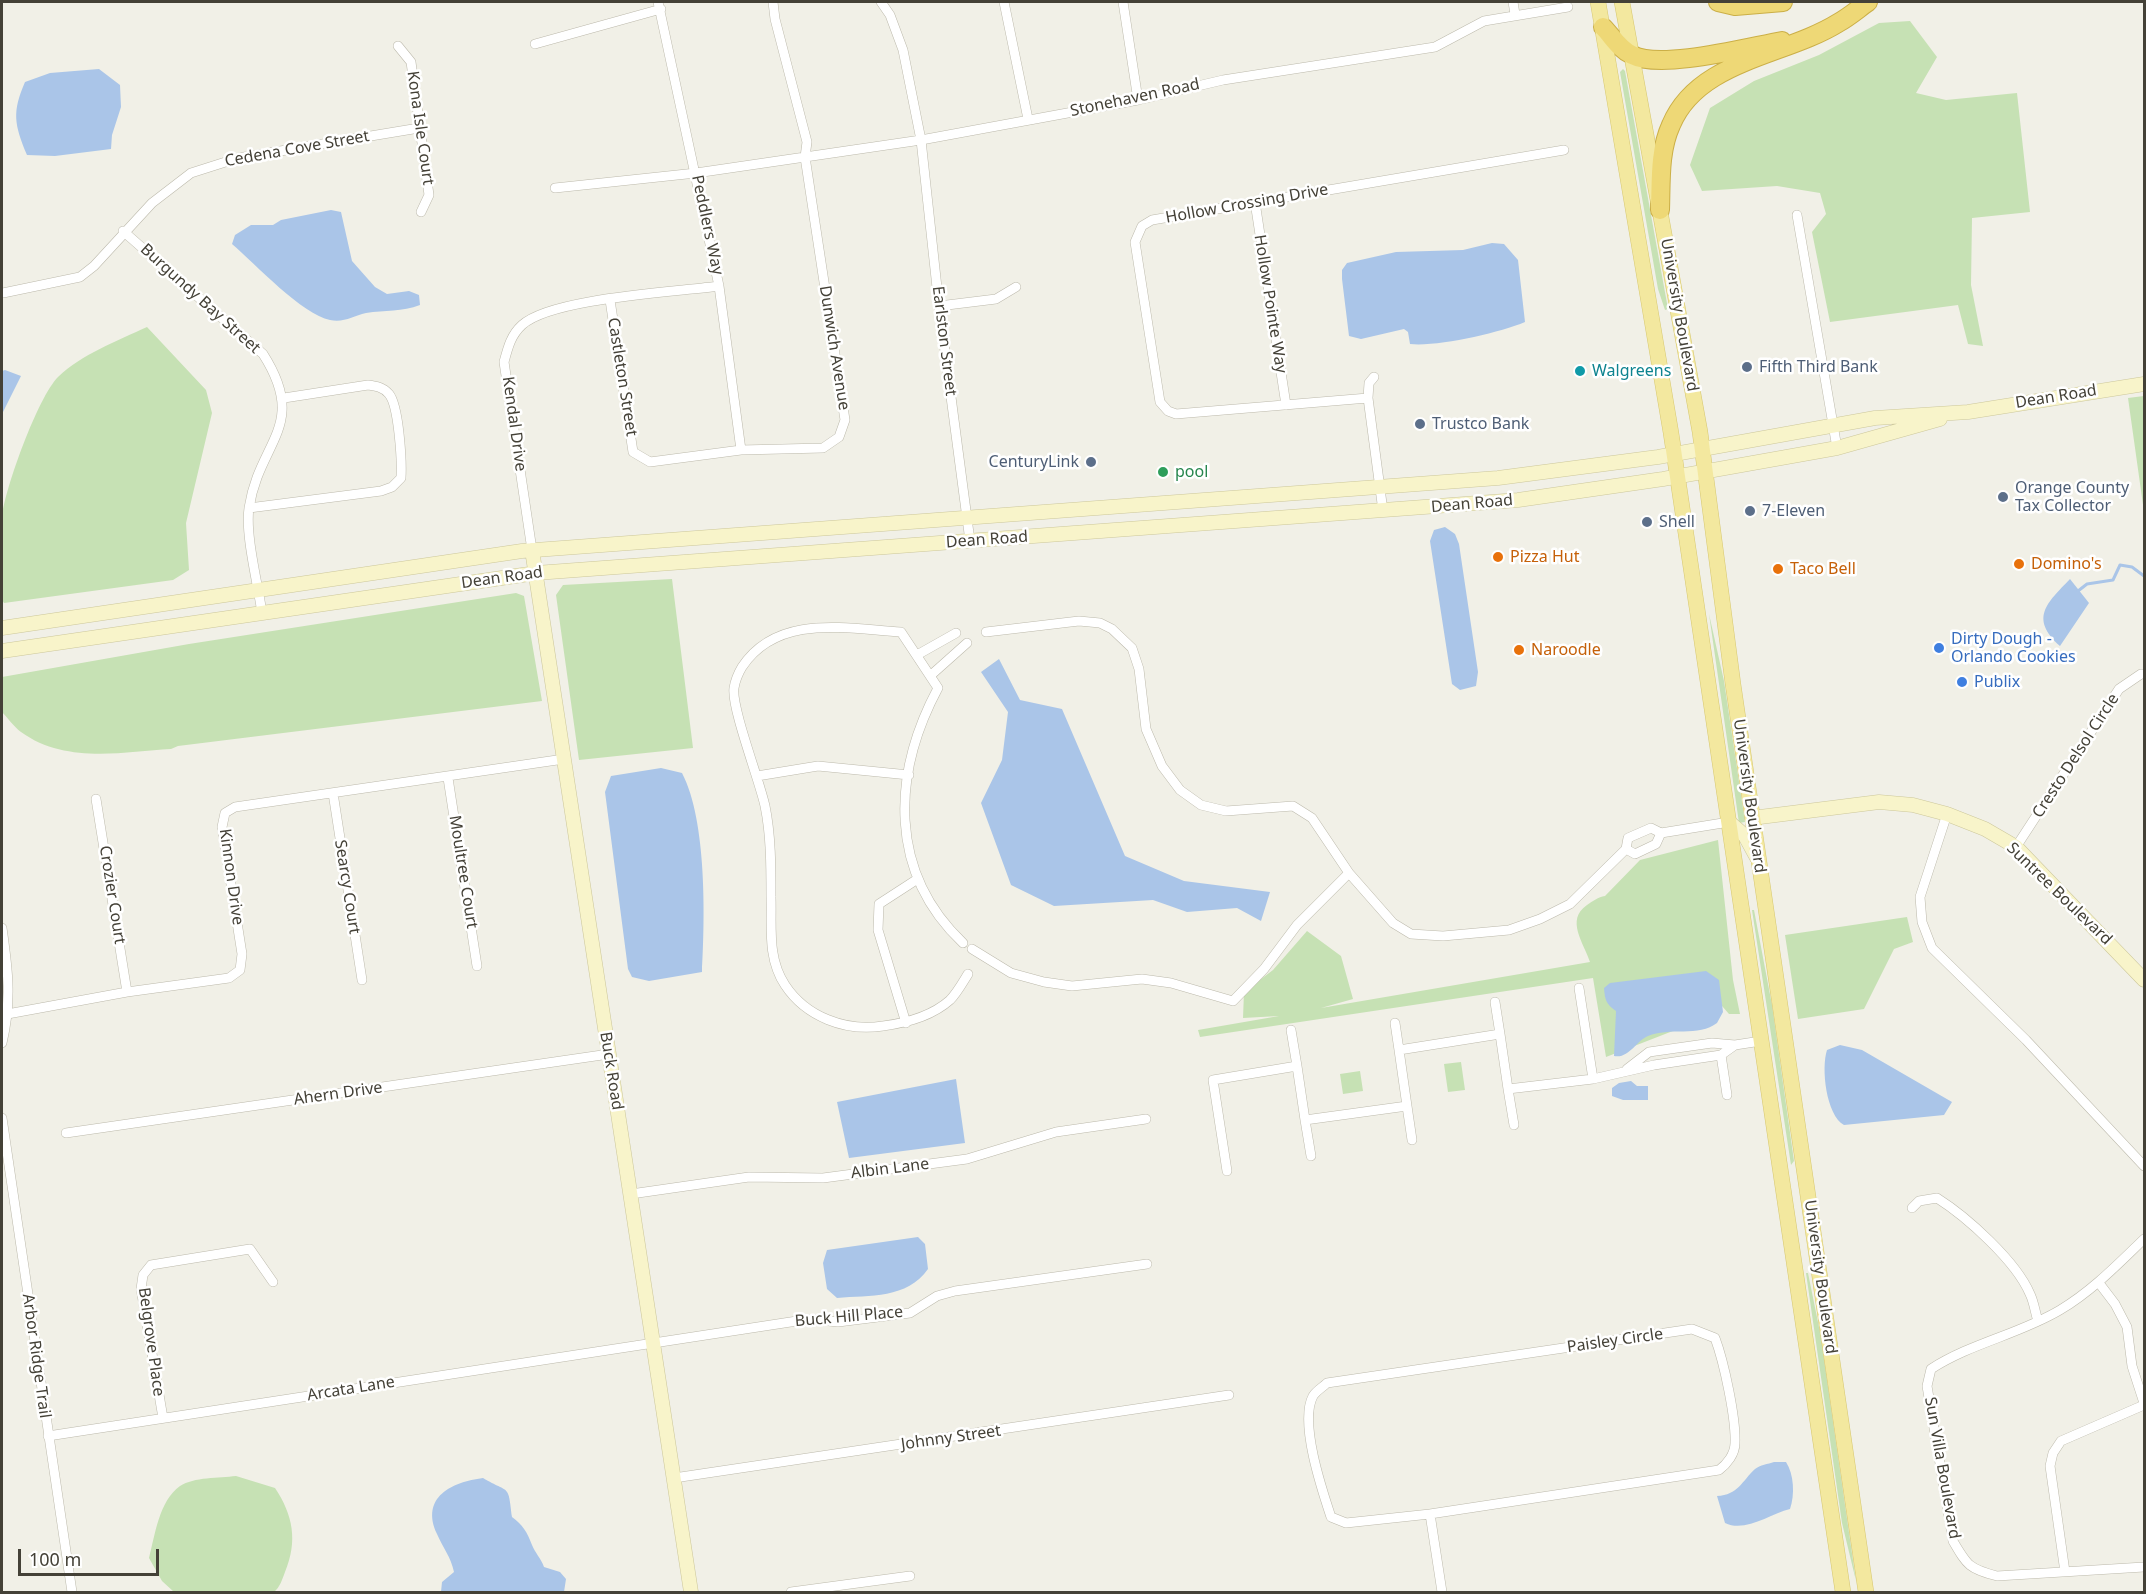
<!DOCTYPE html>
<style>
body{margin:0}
#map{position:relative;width:2146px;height:1594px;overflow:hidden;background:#f1f0e7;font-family:"Noto Sans",sans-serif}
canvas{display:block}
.frame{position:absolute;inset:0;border:3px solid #444137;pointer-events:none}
.scale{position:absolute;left:18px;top:1549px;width:141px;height:27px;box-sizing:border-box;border:3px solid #444137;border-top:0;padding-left:8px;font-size:18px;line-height:21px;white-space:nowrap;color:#444137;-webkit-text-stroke:4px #fff;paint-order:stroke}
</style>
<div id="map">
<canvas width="2146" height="1594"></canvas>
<div class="frame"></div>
<div class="scale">100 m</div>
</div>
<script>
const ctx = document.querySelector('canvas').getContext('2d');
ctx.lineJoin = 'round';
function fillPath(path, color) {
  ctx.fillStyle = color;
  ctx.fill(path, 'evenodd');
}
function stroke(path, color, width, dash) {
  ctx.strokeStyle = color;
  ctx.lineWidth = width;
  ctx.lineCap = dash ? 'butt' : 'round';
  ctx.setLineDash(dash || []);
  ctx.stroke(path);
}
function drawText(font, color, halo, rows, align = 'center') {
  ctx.font = font + ' "Noto Sans",sans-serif';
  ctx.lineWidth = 5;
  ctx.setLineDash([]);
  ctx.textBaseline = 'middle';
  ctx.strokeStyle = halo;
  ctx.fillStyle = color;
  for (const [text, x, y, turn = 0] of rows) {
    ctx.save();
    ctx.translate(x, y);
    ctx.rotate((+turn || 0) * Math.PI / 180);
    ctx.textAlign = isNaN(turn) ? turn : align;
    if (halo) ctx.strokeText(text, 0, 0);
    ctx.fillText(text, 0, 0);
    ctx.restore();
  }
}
const green = new Path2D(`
 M 1910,21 L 1937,57 L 1916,93 L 1946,100 L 2017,93 L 2030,212 L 1972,218 L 1971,285 L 1983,346 L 1968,344 L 1958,305 L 1830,322 L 1812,232 L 1826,214 L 1820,193 L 1777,186 L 1702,191 L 1690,165 L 1710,108 L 1754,81 L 1819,55 L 1879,23 Z
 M 1623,69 L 1625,71 L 1668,309 L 1665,310 L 1658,289 L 1620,72 Z
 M 147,327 L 206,390 L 212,413 L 186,523 L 189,570 L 173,580 L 4,603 L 2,600 C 2,572 0,544 2,517 C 5,488 38,397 58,377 C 82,354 117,341 147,327 Z
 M 2144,396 L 2144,512 L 2128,398 Z
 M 672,579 L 693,748 L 579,760 L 556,595 L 563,585 Z
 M 516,593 L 524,596 L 542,701 L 178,746 L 171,749 C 122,752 65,764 21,732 C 14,727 8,718 2,712 L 2,677 L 189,644 Z
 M 1709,614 L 1724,681 L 1745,822 L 1739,823 Z
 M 1718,840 L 1733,980 L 1740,1014 L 1729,1014 L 1722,1006 L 1678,1029 L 1606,1057 L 1593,978 L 1200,1037 L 1198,1030 L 1279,1016 L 1243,1018 L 1244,992 L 1273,970 L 1307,931 L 1341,956 L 1353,999 L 1321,1008 L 1590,962 C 1584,943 1565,920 1587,905 C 1593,901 1598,897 1605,896 L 1640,860 Z
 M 1752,910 L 1754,910 L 1772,1005 L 1794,1161 L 1791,1165 Z
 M 1907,917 L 1913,942 L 1894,949 L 1864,1009 L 1798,1019 L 1785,935 Z
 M 1461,1062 L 1465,1090 L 1448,1092 L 1444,1064 Z
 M 1360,1071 L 1363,1091 L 1343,1094 L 1340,1074 Z
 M 1806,1273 L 1808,1273 L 1820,1332 L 1856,1581 L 1842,1523 Z
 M 236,1476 L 275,1488 C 293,1515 298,1541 285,1572 C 282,1580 280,1587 274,1592 L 174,1592 L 162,1581 L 149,1558 C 155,1535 159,1501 180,1486 C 194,1477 219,1478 236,1476 Z`);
const water = new Path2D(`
 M 99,69 L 120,85 L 121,107 L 112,135 L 111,149 L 55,156 L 27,155 C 14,124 12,112 25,82 L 50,73 Z
 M 331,210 L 341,212 L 352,261 L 375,287 L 387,294 L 409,291 L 419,295 L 420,305 C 402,312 385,310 366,313 C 353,316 344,323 330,320 C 303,315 255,264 232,244 L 235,235 L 251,225 L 273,225 L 281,220 Z
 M 1492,243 L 1504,244 L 1518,260 L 1525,322 C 1499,333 1437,347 1410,344 L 1408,332 L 1404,329 L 1361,339 L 1349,336 L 1342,279 L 1342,270 L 1347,263 L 1396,252 L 1463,250 Z
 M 5,370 L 21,376 L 2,414 L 2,371 Z
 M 1445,527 L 1455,534 L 1459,544 L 1478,672 L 1476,686 L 1460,690 L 1452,684 L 1430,541 L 1434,530 Z
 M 2070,579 L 2089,603 L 2060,646 C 2029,618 2047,603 2070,579 Z
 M 999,659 L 1020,700 L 1062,709 L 1125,856 L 1184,881 L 1270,892 L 1261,921 L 1237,908 L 1187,912 L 1153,900 L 1054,906 L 1011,885 L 981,803 L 1002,760 L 1008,712 L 981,672 Z
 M 661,768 L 682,773 C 707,821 705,918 702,972 L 649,981 L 632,977 L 628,969 L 605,792 L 611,776 Z
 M 1706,971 L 1719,980 L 1723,1012 L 1717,1023 C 1699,1037 1669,1027 1648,1036 C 1636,1041 1629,1059 1614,1056 L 1616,1011 C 1606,1004 1605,1000 1604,988 L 1610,983 Z
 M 1840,1045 L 1862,1050 L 1952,1102 L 1944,1115 L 1844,1125 C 1826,1115 1821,1068 1827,1050 Z
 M 956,1079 L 965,1143 L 849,1158 L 837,1102 Z
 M 1631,1081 L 1637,1086 L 1648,1086 L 1648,1100 L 1623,1100 L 1612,1096 L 1612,1088 L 1619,1083 Z
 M 918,1237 L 925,1244 L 928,1269 C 907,1299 870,1295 837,1298 L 827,1289 L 823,1263 L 827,1250 Z
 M 1774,1462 L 1786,1462 C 1794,1474 1795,1495 1790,1509 C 1770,1514 1745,1533 1725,1523 L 1717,1496 C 1738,1495 1742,1481 1755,1469 C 1760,1465 1768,1464 1774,1462 Z
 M 483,1478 C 510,1494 508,1483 512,1517 C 523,1525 527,1532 532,1545 C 535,1553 541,1558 544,1567 L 560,1572 L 566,1579 L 564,1592 L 441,1592 L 442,1582 L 454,1572 C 451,1557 443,1548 437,1534 C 420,1497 452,1482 483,1478 Z`);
const stream = new Path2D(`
 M 2078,591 L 2087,584 L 2113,580 L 2120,565 L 2132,567 L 2144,576`);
const street = new Path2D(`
 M 658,2 L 719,286 L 741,450
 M 881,2 L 890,15 L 903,50 L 921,140 L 939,306 L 970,541
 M 1004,2 L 1028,119
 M 1123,2 L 1138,100
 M 1513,2 L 1515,14
 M 535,44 L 661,9
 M 398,46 L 411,62 L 429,195 L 421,212
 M 555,188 L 696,173 L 921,140 L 1138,100 L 1223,80 L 1435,47 L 1484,21 L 1568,7
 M 1255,202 L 1286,405
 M 1797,215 L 1837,448
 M 123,231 L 263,354 C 309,426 259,441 249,508 C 245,535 258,584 262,613
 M 3,293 L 80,277 L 94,266 L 152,203 L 191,173 L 238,158 L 419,128
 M 610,300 L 633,452 L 650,462 L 741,450 L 823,448 L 839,437 L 845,420 L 805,157 L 807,142 L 775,19 L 773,2
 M 939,306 L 996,299 L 1016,287
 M 1374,377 L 1369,383 L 1368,398 L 1383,511
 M 1368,398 L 1176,414 L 1168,411 L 1160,402 L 1135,242 L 1142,226 L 1152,220 L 1564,150
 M 249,508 L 381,491 L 392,487 L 401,478 C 402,462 399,406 389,394 C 383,387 376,386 368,385 L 284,398
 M 532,550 L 504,362 C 508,347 511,335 522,325 C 551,298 676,292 719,286
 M 986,632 L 1079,621 L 1100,623 L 1112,629 L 1132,648 L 1139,669 L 1146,729 L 1162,766 L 1180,790 L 1201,805 L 1226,811 L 1293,806 L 1312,818 L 1349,873 L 1393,923 L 1411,934 L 1443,936 L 1509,930 L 1540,919 L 1570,904 L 1626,849 L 1628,838 L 1651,828 L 1661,833 L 1656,844 L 1635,854 L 1626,849
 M 917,655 L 956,633
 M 930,676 L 967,643
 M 757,776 L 818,766 L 909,775
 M 448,778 L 477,966
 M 333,793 L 362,980
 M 96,799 L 127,992
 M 1947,814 L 1920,897 L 1922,922 L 1932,948 L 2026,1040 L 2144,1166
 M 1661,833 L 1729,822
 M 2016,847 L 2119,689 L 2141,674 L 2144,674
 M 2,928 C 8,970 12,1001 2,1043
 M 963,943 C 888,872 892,774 938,688 L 901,632 C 847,629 778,613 742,667 C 739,672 735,682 734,688 C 731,707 760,782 765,806 C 771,835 771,867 771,897 C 772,926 767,958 785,985 C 806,1017 846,1032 883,1026 C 906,1023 932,1016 950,1000 C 957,993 963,982 968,974
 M 972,949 L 1011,973 L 1044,982 L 1072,986 L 1142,979 L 1171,983 L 1233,1001 L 1264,969 L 1297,925 L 1349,873
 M 1579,988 L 1593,1079
 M 1495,1002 L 1500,1034
 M 2,1015 L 127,992 L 229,978 L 240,970 L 242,954 L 222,827 L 225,813 L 235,807 L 564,759
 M 906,1023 L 878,930 L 879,904 L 916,880
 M 1395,1023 L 1399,1050
 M 1291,1030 L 1297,1066
 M 1721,1055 L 1727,1095
 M 1627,1069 L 1649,1052 L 1712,1043 L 1735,1045 L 1761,1041
 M 1508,1089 L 1514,1125
 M 1407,1106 L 1412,1140
 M 2,1118 L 72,1592
 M 1305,1120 L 1311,1156
 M 66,1133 L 609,1054
 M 1227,1171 L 1213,1080 L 1297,1066 L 1305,1120 L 1407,1106 L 1399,1050 L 1500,1034 L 1508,1089 L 1593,1079 L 1654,1065 L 1721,1055 L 1735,1045
 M 631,1194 L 749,1177 L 823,1178 L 967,1159 L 1056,1132 L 1146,1119
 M 1912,1208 L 1919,1201 L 1937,1198 C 1967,1217 2016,1261 2030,1294 C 2034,1302 2035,1312 2038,1321
 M 2144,1239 C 2118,1264 2092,1291 2060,1310 C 2020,1334 1971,1343 1931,1369 L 1927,1386 L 1953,1541 C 1967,1565 1969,1569 1997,1576 L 2144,1567
 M 2099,1283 L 2115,1304 L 2127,1327 L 2132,1366 L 2144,1403
 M 1692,1329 L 1715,1338 C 1724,1362 1736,1418 1735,1443 C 1735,1454 1727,1464 1719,1470 L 1430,1514 L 1346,1523 L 1331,1517 C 1322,1490 1299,1422 1313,1396 C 1316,1391 1323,1387 1327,1383 Z
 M 163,1418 L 141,1289 L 143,1275 L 151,1265 L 250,1249 L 273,1282
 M 48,1436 L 810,1319 L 838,1322 L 910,1313 L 937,1296 L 955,1291 L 1147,1264
 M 674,1478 L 1229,1395
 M 1430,1514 L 1442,1592
 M 2065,1572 L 2050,1466 L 2053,1453 L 2061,1441 L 2144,1405
 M 791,1592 L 910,1576`);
const secondary = new Path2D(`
 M 532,550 L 691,1592
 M 2,628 L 522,551 L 1498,478 L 1658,457 L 1875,418 L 1968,412 L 2144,384
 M 2,651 L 536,573 L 1518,500 L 1663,479 L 1837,448 L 1940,419
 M 1752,818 L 1879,802 L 1913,805 L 1947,814 L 1985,829 L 2016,847 L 2144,980
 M 1729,822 L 1745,836 L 1757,858`);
const primary = new Path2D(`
 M 1598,2 L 1671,433 L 1843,1592
 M 1622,2 L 1700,432 L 1733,684 L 1866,1592`);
const highway = new Path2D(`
 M 1718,2 L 1735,6 L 1783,2
 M 1603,27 C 1612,36 1619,49 1632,55 C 1661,70 1748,47 1782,41
 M 1660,210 C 1661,182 1659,151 1671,125 C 1698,60 1785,56 1838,23 C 1849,17 1858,9 1868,2`);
const markers = [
 [1747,367,6,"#5c6f8a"],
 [1580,371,6,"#0f9aa8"],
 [1420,424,6,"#5c6f8a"],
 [1091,462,6,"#5c6f8a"],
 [1163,472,6,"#2e9e5b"],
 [2003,497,6,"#5c6f8a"],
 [1750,511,6,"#5c6f8a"],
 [1647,522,6,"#5c6f8a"],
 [1498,557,6,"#e8710a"],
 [2019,564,6,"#e8710a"],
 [1778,569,6,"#e8710a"],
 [1939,648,6,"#3f7fe0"],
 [1519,650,6,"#e8710a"],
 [1962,682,6,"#3f7fe0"]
];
const streetNames = [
 ["Stonehaven Road",1135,98,-12],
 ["Kona Isle Court",420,128,82],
 ["Cedena Cove Street",297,149,-10],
 ["Hollow Crossing Drive",1247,204,-10],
 ["Peddlers Way",707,225,78],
 ["Burgundy Bay Street",200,299,42],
 ["Hollow Pointe Way",1270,304,81],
 ["University Boulevard",1679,315,80],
 ["Earlston Street",944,341,83],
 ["Dunwich Avenue",834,348,81],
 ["Castleton Street",622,377,81],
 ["Dean Road",2056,397,-9],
 ["Kendal Drive",514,424,82],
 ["Dean Road",1472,504,-5],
 ["Dean Road",987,540,-4],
 ["Dean Road",502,578,-8],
 ["Cresto Delsol Circle",2076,756,-57],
 ["University Boulevard",1749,796,82],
 ["Moultree Court",463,872,81],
 ["Kinnon Drive",231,877,82],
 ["Searcy Court",347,887,81],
 ["Suntree Boulevard",2059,894,44],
 ["Crozier Court",112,895,81],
 ["Buck Road",611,1071,81],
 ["Ahern Drive",338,1094,-8],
 ["Albin Lane",890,1169,-7],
 ["University Boulevard",1820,1277,82],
 ["Buck Hill Place",849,1317,-5],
 ["Paisley Circle",1615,1341,-8],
 ["Belgrove Place",151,1342,82],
 ["Arbor Ridge Trail",36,1356,82],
 ["Arcata Lane",351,1389,-9],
 ["Johnny Street",951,1438,-8],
 ["Sun Villa Boulevard",1942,1468,80]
];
const serviceNames = [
 ["Fifth Third Bank",1759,367],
 ["Trustco Bank",1432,424],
 ["CenturyLink",1079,462,"right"],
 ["Orange County",2015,488],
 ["Tax Collector",2015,506],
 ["7-Eleven",1762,511],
 ["Shell",1659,522]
];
const cultureNames = [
 ["Walgreens",1592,371]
];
const leisureNames = [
 ["pool",1175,472]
];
const foodNames = [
 ["Pizza Hut",1510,557],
 ["Domino's",2031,564],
 ["Taco Bell",1790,569],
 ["Naroodle",1531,650]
];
const shopNames = [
 ["Dirty Dough -",1951,639],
 ["Orlando Cookies",1951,657],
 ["Publix",1974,682]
];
fillPath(green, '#c6e1b4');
fillPath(water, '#aac5e8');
stroke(stream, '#aac5e8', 3);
stroke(street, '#bcb9ab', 10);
stroke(secondary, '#ccc79b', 15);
stroke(primary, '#d6c771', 16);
stroke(highway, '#cbaf47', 20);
stroke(street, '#fff', 9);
stroke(secondary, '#f8f4ca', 14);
stroke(primary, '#f3e89f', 15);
stroke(highway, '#eed876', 18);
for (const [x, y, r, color] of markers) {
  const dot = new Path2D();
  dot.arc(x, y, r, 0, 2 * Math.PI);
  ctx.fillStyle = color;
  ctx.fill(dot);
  stroke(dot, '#fff', 2);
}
drawText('16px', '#444137', '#fff', streetNames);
drawText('16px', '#4e5e75', '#fff', serviceNames, 'left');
drawText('16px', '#0d838f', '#fff', cultureNames, 'left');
drawText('16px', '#27864d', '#fff', leisureNames, 'left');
drawText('16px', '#c56008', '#fff', foodNames, 'left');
drawText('16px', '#366cbe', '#fff', shopNames, 'left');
</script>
